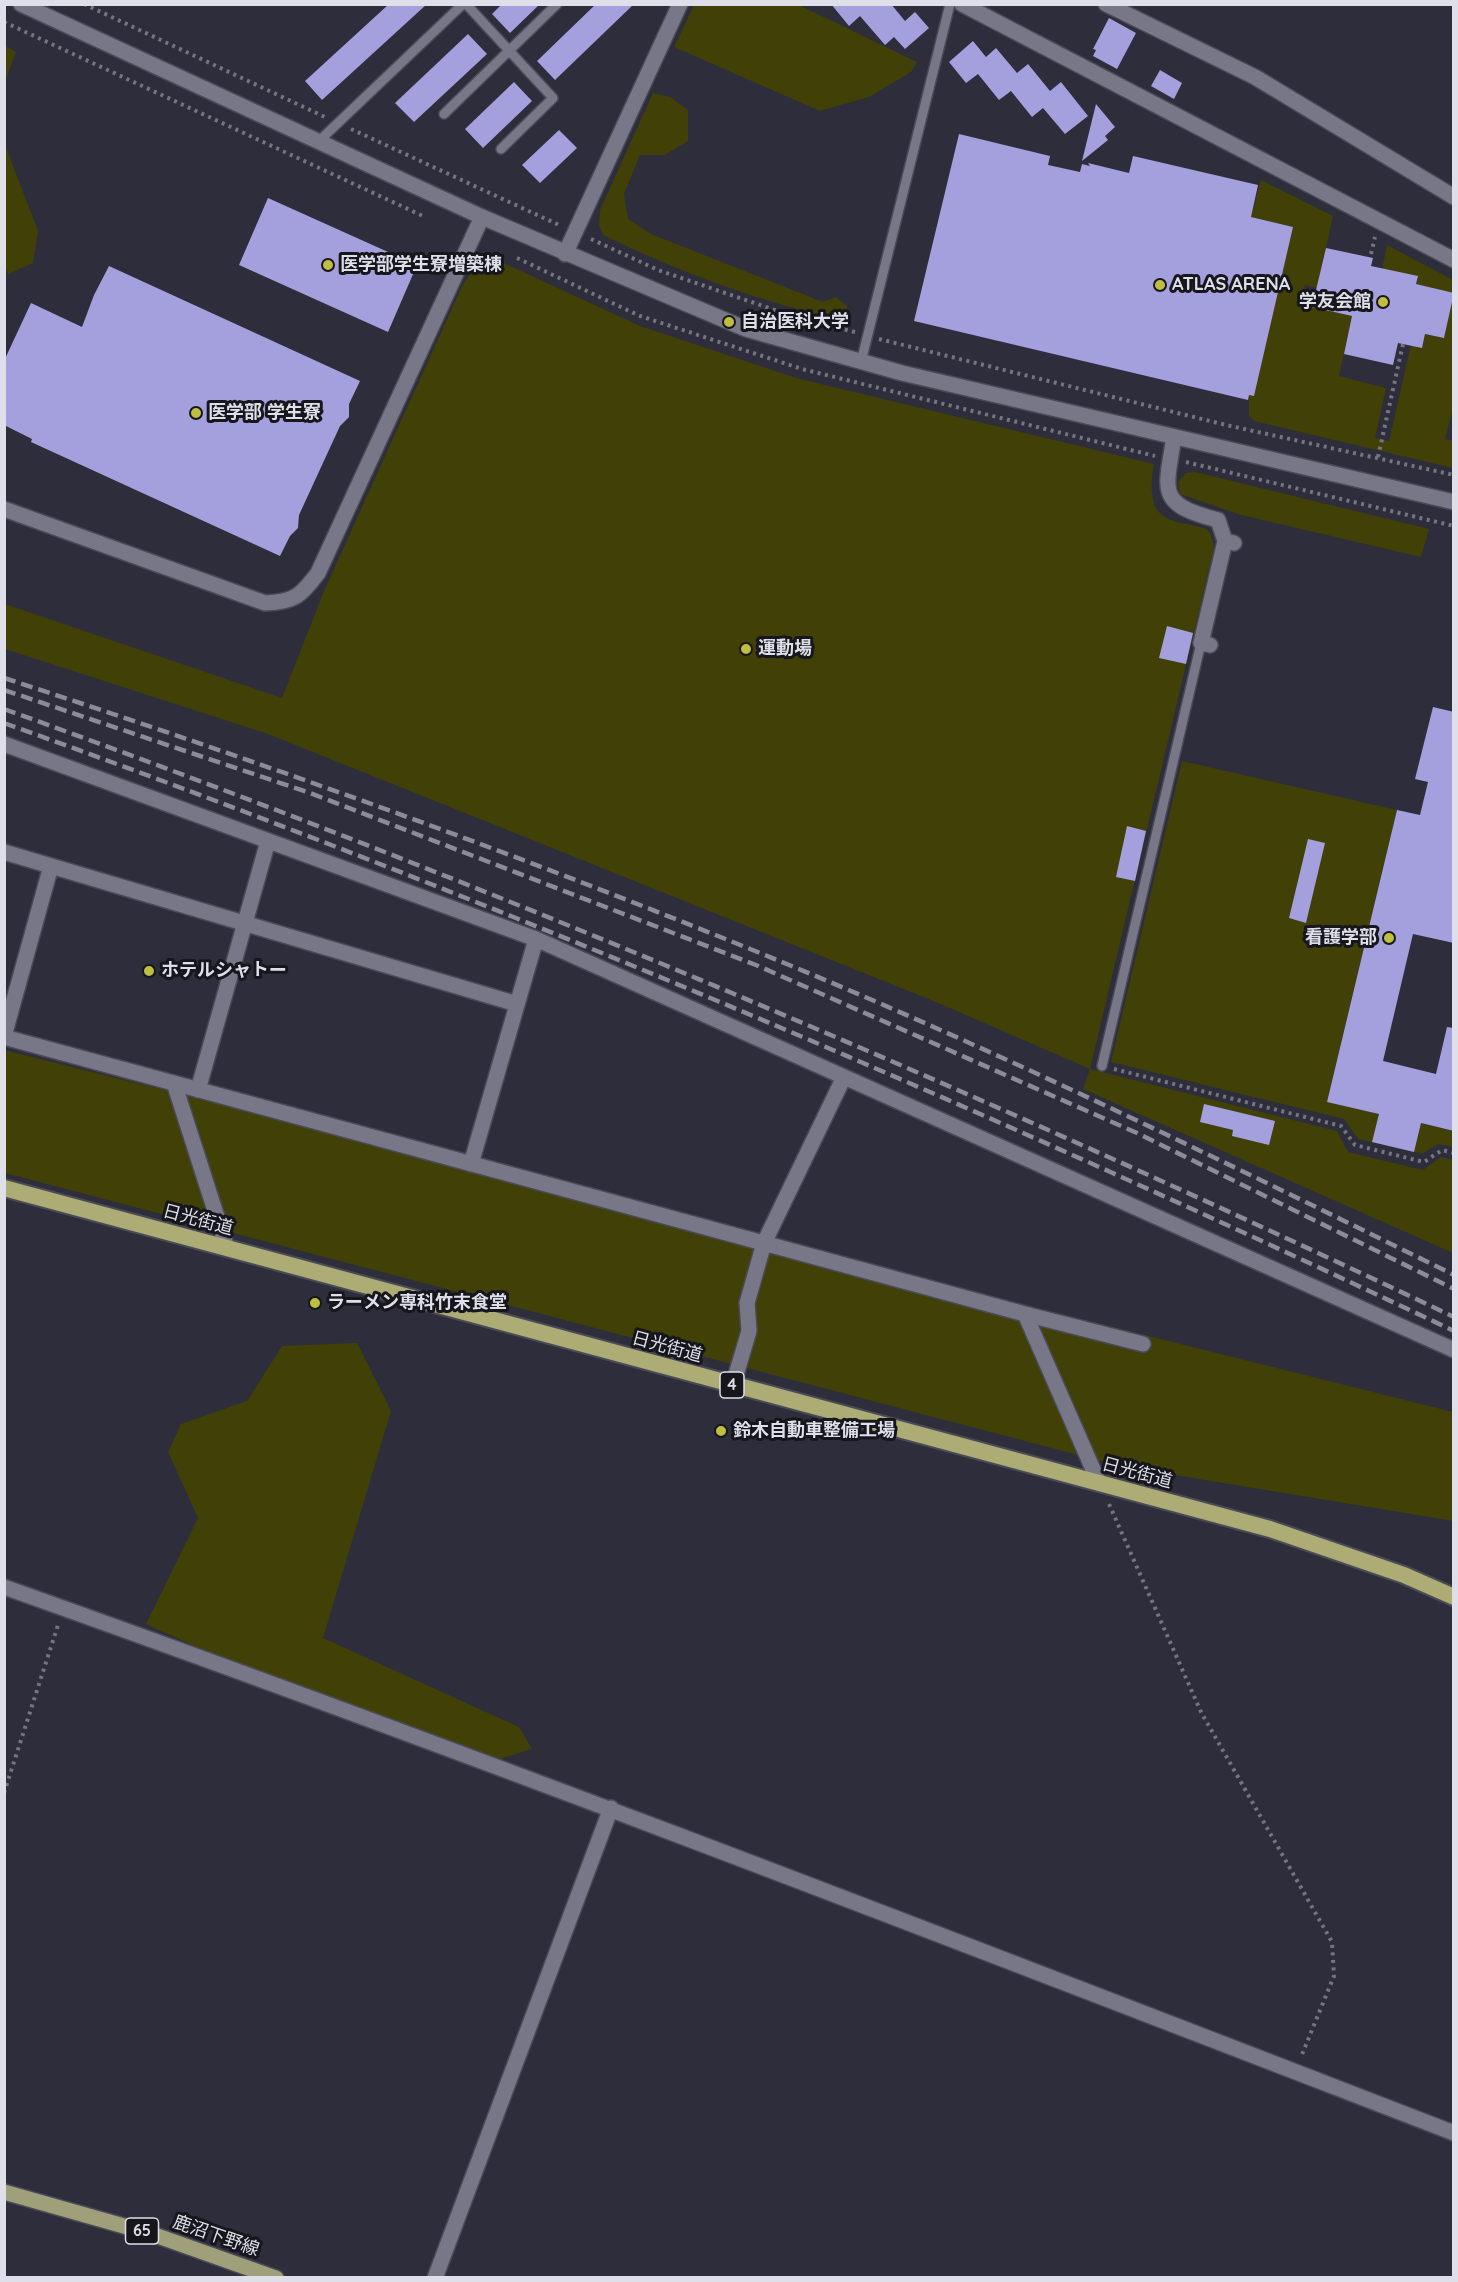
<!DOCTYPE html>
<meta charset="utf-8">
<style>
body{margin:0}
#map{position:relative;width:1458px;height:2282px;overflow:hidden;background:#2d2d3b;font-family:Quicksand,sans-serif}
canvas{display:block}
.frame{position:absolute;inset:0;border:6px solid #dfdfe9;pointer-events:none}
</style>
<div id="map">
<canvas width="1458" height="2282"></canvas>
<div class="frame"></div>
</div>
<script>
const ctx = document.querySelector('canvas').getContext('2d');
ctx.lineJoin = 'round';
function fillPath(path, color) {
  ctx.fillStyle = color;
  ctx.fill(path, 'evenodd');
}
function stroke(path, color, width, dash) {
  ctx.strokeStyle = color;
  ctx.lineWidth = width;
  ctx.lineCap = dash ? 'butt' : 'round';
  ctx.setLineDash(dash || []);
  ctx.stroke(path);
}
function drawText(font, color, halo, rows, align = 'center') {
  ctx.font = font + ' Quicksand,"Noto Sans JP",sans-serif';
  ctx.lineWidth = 6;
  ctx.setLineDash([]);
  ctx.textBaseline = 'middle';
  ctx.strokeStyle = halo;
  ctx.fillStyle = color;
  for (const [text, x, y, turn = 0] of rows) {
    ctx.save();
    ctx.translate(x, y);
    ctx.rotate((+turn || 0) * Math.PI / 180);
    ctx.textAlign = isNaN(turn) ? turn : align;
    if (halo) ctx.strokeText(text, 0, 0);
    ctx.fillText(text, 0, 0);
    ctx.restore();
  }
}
const green = new Path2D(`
 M 694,5 L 799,5 L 917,62 L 911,72 L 869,97 L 820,111 L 674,47 Z
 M 5,46 L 16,52 L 5,81 Z
 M 653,93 L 670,97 L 688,110 L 688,141 L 665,155 L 640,155 L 624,194 L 628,219 L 651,234 L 823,302 L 836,297 L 847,306 L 846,322 C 762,302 680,273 603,235 L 599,225 L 600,210 Z
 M 5,145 L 38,231 L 33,263 L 8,274 L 4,263 Z
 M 1261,180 L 1333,216 L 1317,288 L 1305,285 L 1303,292 L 1315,295 L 1312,307 L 1352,316 L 1339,376 L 1386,388 L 1375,438 L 1389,441 L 1411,345 L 1422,348 L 1425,334 L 1444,338 L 1453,297 L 1454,405 L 1445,439 L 1453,441 L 1453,468 L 1254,421 L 1249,416 L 1249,395 L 1254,395 L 1293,227 L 1251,217 Z
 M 1387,245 L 1453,280 L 1453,293 L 1416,284 L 1418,277 L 1382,269 Z
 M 495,259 L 640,326 L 796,378 L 1154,464 C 1151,480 1148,508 1165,517 C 1177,524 1194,524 1206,529 L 1211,534 L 1214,547 L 1090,1069 L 1337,1131 L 1348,1152 L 1423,1170 L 1441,1157 L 1453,1160 L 1453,1253 L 1083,1089 L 1090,1069 L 936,1002 L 268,734 L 5,649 L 5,604 L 282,698 L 324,591 L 463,284 C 472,272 481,261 495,259 Z
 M 1195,472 L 1429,529 L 1421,557 L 1241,515 L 1180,494 L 1178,482 L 1186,473 Z
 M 1182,761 L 1397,810 L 1327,1101 L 1453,1131 L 1453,1147 L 1438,1144 L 1422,1154 L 1358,1139 L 1344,1119 L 1111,1062 Z
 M 4,1050 L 1453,1412 L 1453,1521 L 1120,1466 L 5,1173 Z
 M 357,1343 L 391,1411 L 323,1638 L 519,1727 L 532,1749 L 496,1760 L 214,1655 L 146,1624 L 198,1518 L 168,1452 L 181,1424 L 247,1401 L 282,1346 Z`);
const building = new Path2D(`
 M 389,4 L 427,4 L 322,100 L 305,81 Z
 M 502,4 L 540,4 L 510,33 L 492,14 Z
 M 596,4 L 634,4 L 555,80 L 537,61 Z
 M 831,4 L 891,4 L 905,21 L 915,12 L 929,28 L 905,49 L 894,37 L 885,45 L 860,16 L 849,26 Z
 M 1109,18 L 1136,33 L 1117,69 L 1093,56 L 1096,50 L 1093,49 Z
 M 468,34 L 487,54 L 414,122 L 395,103 Z
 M 973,41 L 986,57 L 996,48 L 1017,73 L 1028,64 L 1050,91 L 1061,82 L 1088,116 L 1065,134 L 1043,108 L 1032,117 L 1011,91 L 999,100 L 978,74 L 966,83 L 949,62 Z
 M 1160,70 L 1182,83 L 1174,99 L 1151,86 Z
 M 514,82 L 532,101 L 483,148 L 465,129 Z
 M 1096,104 L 1115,127 L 1105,136 L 1108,140 L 1082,161 Z
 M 559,130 L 577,148 L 540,183 L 522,165 Z
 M 959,134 L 1050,156 L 1048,165 L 1080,172 L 1082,164 L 1090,166 L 1088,163 L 1129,173 L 1133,156 L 1258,185 L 1251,217 L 1293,227 L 1254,396 L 1249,395 L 1248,400 L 914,321 Z
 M 268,198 L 417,265 L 388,332 L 239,265 Z
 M 1326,248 L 1373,258 L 1371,266 L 1418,276 L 1416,284 L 1454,293 L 1444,338 L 1425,334 L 1422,348 L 1398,343 L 1393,365 L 1344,354 L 1352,316 L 1312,307 Z
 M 109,266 L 360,381 L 349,404 L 349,417 L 340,426 L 299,515 L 298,528 L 290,536 L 280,556 L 31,442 L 32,439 L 4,425 L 4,361 L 31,303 L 82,327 L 94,295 Z
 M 1167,626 L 1193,633 L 1186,664 L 1159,658 Z
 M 1433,707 L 1454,712 L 1454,943 L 1413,934 L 1383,1061 L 1436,1074 L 1447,1027 L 1454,1028 L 1454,1131 L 1421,1123 L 1414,1152 L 1372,1142 L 1379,1114 L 1327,1102 L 1397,810 L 1420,815 L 1428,782 L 1415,779 Z
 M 1127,826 L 1146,831 L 1135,881 L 1116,877 Z
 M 1308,839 L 1325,843 L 1306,923 L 1289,918 Z
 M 1204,1104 L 1275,1121 L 1269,1145 L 1232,1136 L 1233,1130 L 1200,1122 Z`);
const path = new Path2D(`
 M 84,4 L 325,117
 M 4,22 L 423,216
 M 351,129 L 559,225
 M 591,239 L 658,270 L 801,319 L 855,332
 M 1371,254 L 1375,237
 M 517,258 L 640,316 L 802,369 L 1155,456
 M 879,339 L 1226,425 L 1454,475
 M 1378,457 L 1403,344
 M 1186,462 L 1454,526
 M 1114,1069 L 1341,1126 L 1355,1145 L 1424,1162 L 1442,1150 L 1454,1153
 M 1109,1504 L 1201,1712 L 1332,1942 L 1334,1976 L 1301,2057
 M 4,1793 L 58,1625`);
const service = new Path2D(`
 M 466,4 L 553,98 L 501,149
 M 444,114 L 557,4
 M 319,141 L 463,4
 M 861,362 L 950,4
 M 1102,1066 L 1201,643`);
const minor = new Path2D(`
 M 962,4 L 1454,260
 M 1106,4 L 1255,77 L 1454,197
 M 565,254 L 680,4
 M 1174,437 C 1165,493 1157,504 1218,520 L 1225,541 L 1234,543
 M 4,509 L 265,603 C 294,602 301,596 318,573 L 482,217
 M 1210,645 L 1201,643 L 1225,541
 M 4,744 L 536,939 L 1454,1350
 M 4,852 L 51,866
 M 4,1036 L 51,866 L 517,1004
 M 4,1037 L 1025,1314 L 1099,1483
 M 174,1083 L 227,1248
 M 198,1090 L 268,841
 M 471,1164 L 536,939
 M 1025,1314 L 1143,1344
 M 733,1385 L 749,1331 L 747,1303 L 764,1243 L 844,1077
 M 4,1587 C 491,1760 972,1947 1454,2133
 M 435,2278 L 611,1808`);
const tertiary = new Path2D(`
 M 21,4 L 482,217 L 746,329 L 902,373 L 1454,502`);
const primary = new Path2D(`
 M 4,2192 L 152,2234 L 276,2278`);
const trunk = new Path2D(`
 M 4,1188 L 1270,1529 L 1404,1575 L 1454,1597`);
const rail = new Path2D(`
 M 4,678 C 259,761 512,852 760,953 C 996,1049 1225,1162 1454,1275
 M 4,690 L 310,793 L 756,965 L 1137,1133 L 1454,1289
 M 4,709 C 499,887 979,1091 1454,1317
 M 4,723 C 498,900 980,1106 1454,1331`);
const markers = [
 [328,265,6,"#c0be40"],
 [1160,285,6,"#c0be40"],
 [1383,302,6,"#c0be40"],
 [729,322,6,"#c0be40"],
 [196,413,6,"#c0be40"],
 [746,649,6,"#c0be40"],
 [1389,938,6,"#c0be40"],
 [149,971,6,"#c0be40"],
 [315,1303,6,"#c0be40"],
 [721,1431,6,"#c0be40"]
];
const shields = [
 [732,1385,24],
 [142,2231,33]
];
const shieldNames = [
 ["4",732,1385],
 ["65",142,2231]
];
const poiNames = [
 ["医学部学生寮増築棟",340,265],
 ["ATLAS ARENA",1172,285],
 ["学友会館",1371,302,"right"],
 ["自治医科大学",741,322],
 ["医学部 学生寮",208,413],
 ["運動場",758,649],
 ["看護学部",1377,938,"right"],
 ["ホテルシャトー",161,971],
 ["ラーメン専科竹末食堂",327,1303],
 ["鈴木自動車整備工場",733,1431]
];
const streetNames = [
 ["日光街道",198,1220,15],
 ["日光街道",667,1347,15],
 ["日光街道",1137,1473,15],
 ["鹿沼下野線",216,2236,19]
];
fillPath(green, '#414007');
fillPath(building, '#a3a0dd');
stroke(service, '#4a4a56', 12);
stroke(minor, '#4a4a56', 18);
stroke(tertiary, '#4a4a56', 18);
stroke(primary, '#4a4a56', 18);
stroke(trunk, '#4a4a56', 20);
stroke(path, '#757581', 4, [3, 4.5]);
stroke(service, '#777787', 9);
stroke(minor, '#777787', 15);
stroke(tertiary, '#777787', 15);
stroke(primary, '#9f9f79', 15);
stroke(trunk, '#acac74', 16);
stroke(rail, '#8c8c98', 4.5, [12, 6]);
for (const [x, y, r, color] of markers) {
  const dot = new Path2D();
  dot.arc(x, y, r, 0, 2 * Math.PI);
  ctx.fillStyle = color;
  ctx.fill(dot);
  stroke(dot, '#16161c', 2);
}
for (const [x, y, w] of shields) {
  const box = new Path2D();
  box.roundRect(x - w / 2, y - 13, w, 26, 4.5);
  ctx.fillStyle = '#16161c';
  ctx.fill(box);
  stroke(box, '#dfdfe9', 1.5);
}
drawText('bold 16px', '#dfdfe9', null, shieldNames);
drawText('bold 18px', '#dfdfe9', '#16161c', poiNames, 'left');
drawText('18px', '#dfdfe9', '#16161c', streetNames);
</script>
